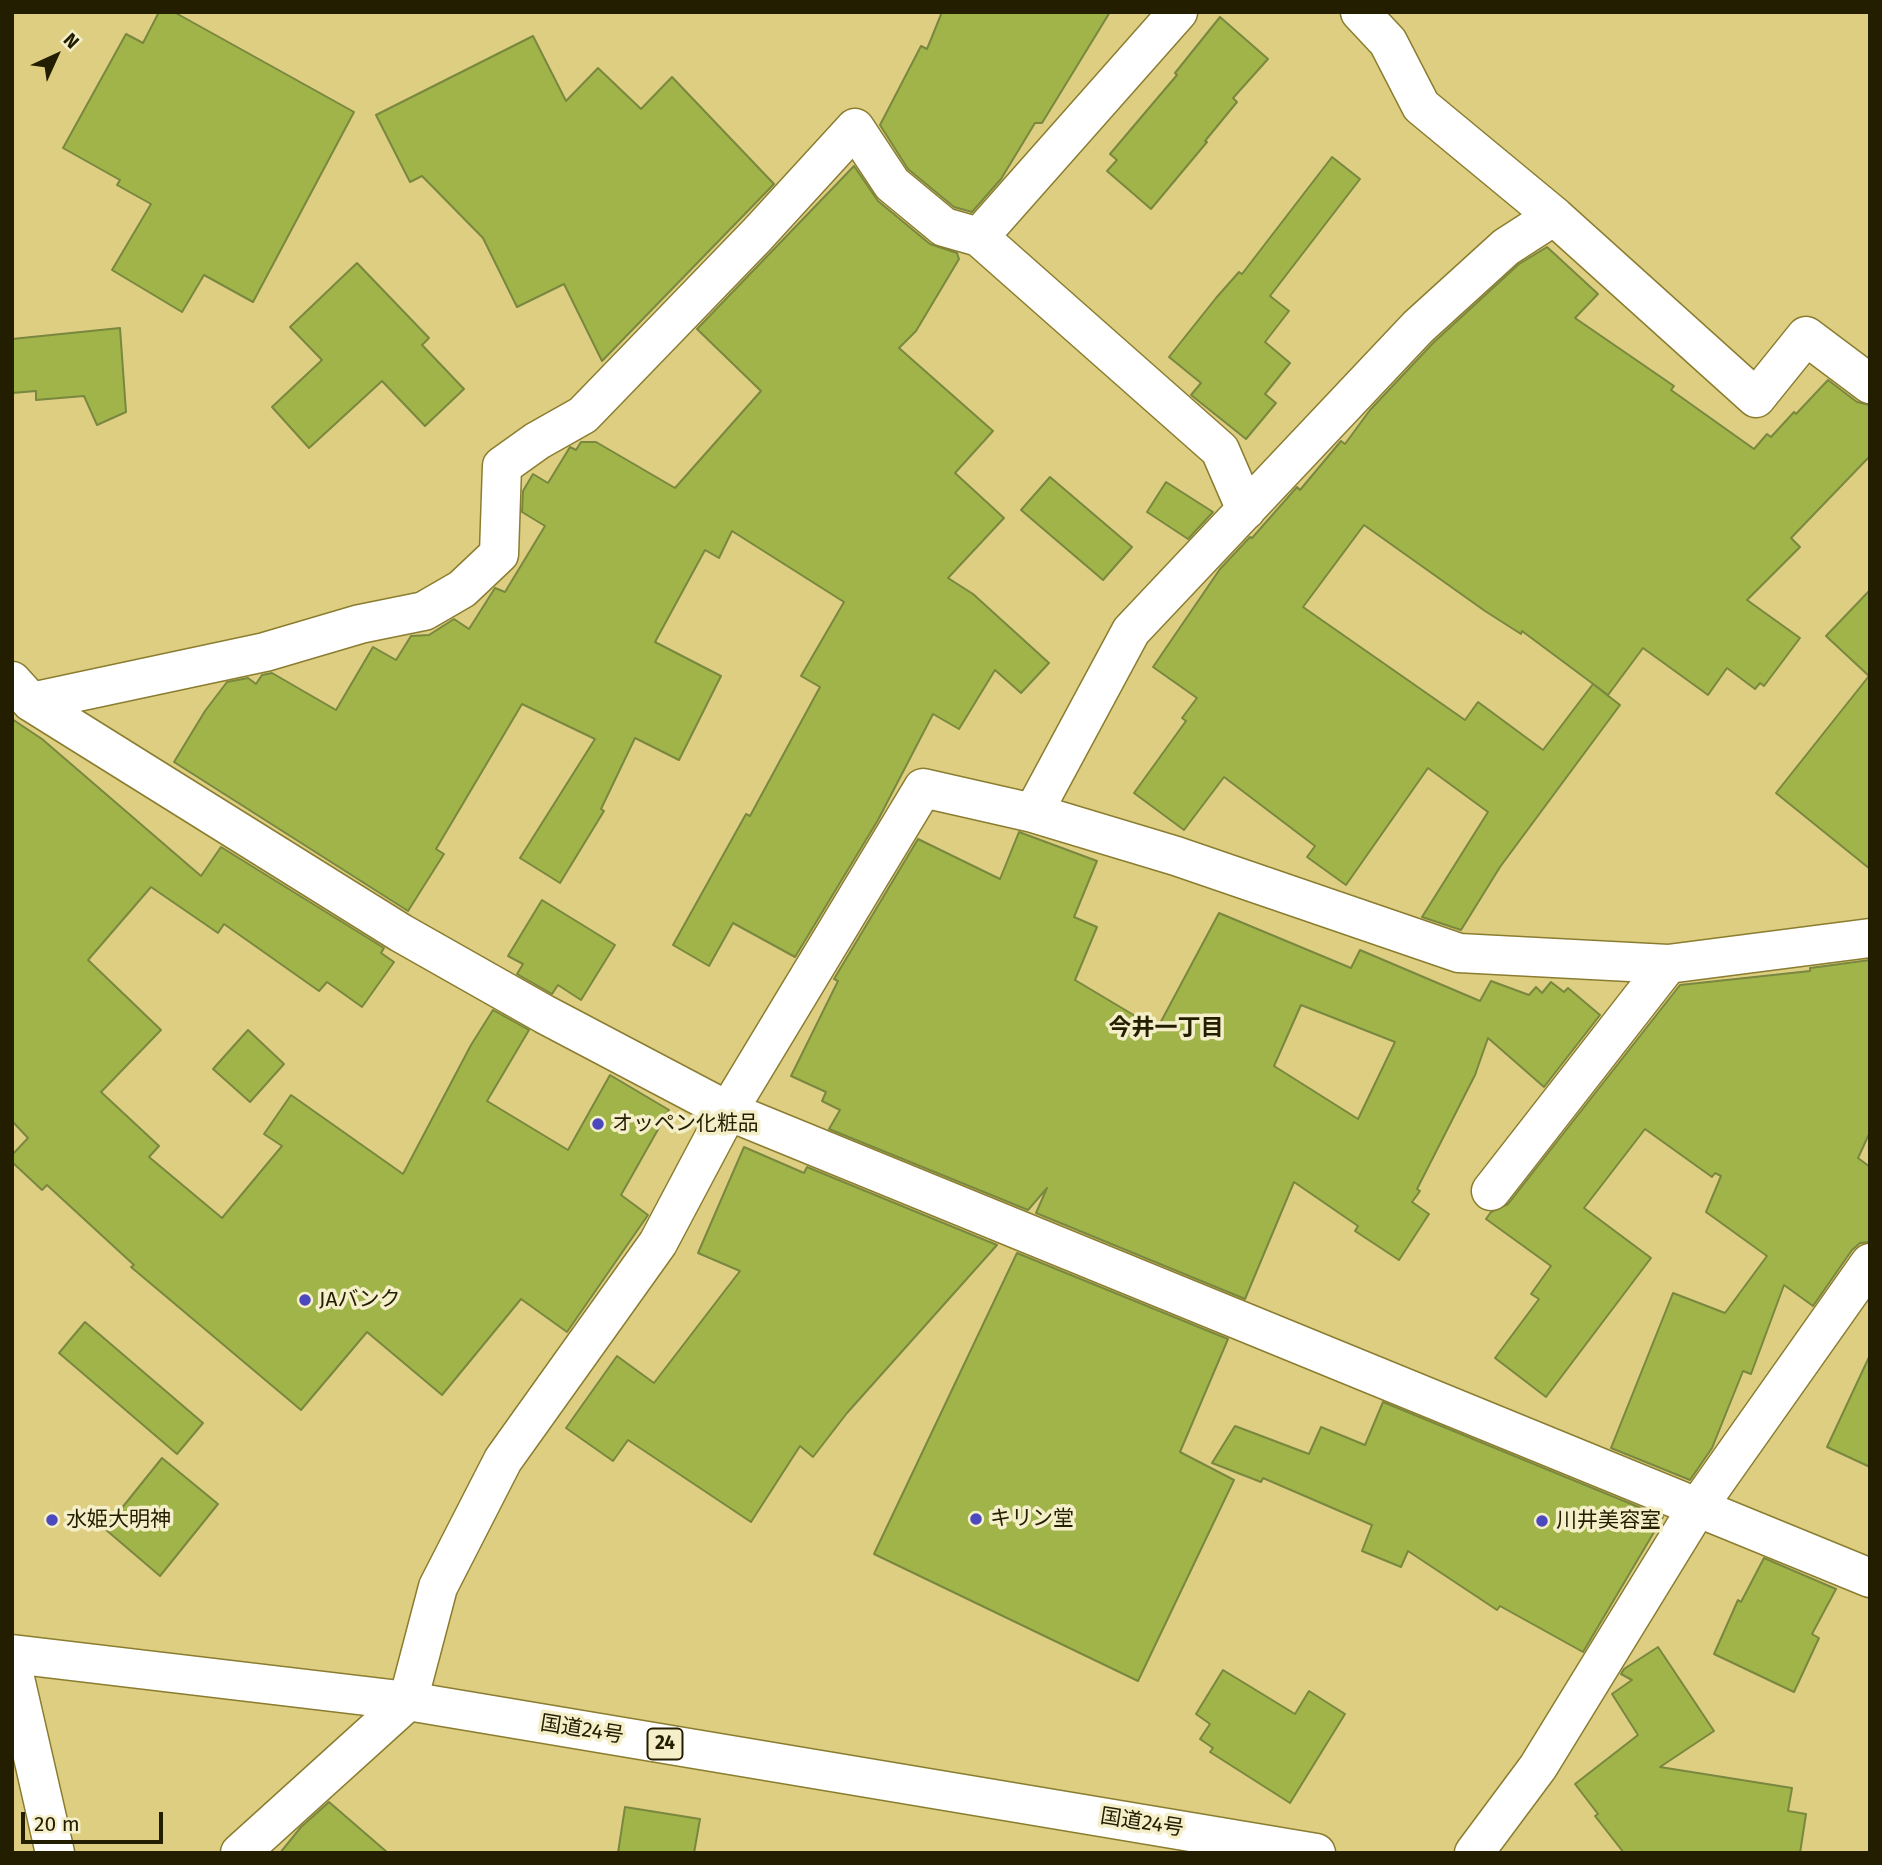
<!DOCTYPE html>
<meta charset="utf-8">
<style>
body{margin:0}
#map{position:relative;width:1882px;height:1865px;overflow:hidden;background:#ddce82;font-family:"Fira Sans",sans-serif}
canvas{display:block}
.frame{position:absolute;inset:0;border:14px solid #241e00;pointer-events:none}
.north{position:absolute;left:21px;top:21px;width:70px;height:70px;-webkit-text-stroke:5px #f5efc9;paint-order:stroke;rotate:45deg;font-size:19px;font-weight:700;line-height:28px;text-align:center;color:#241e00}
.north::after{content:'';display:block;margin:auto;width:24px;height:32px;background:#241e00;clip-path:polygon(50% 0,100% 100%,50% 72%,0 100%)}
.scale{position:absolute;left:21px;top:1812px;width:142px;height:32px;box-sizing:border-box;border:4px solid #241e00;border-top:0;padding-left:9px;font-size:21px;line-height:24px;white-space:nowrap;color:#241e00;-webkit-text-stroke:5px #f5efc9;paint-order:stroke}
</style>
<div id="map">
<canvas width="1882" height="1865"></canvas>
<div class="frame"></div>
<div class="north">N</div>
<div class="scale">20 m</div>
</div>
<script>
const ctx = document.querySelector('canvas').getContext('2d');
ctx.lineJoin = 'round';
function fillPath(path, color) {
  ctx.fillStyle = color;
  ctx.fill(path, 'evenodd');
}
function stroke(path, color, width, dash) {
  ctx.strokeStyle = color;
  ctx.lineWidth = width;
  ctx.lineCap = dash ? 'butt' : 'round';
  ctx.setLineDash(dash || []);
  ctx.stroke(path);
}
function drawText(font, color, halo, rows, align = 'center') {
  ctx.font = font + ' "Fira Sans","Noto Sans JP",sans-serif';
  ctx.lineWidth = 7;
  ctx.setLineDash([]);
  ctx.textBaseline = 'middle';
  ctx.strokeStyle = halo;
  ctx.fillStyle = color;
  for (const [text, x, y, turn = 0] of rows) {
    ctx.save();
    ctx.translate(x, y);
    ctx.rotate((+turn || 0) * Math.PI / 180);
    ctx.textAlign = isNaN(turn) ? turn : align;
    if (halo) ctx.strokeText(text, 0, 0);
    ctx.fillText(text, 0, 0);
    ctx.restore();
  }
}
const building = new Path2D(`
 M 159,12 L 174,12 L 354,112 L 253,302 L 204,275 L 182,312 L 112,270 L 151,204 L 117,185 L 120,180 L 63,148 L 126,34 L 143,43 Z
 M 942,12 L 1110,12 L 1042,123 L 1035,123 L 1001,179 L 972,212 L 954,207 L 908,169 L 880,125 L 921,46 L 927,49 Z
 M 1220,17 L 1268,59 L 1233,98 L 1237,102 L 1205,141 L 1207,142 L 1151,209 L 1107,171 L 1117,160 L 1110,154 L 1177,75 L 1175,73 Z
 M 533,36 L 566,101 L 598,68 L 641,109 L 672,77 L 774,184 L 602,361 L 564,284 L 517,307 L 483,238 L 422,176 L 410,182 L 376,115 Z
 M 1332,157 L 1360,179 L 1270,296 L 1289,311 L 1265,342 L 1290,363 L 1265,394 L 1276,403 L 1246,439 L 1191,395 L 1201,383 L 1169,357 L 1216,298 L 1239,272 L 1242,274 Z
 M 854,166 L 878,201 L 930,244 L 957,253 L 959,259 L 916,331 L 899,348 L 993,431 L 955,473 L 1004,518 L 948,578 L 973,594 L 1049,663 L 1021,693 L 995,670 L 959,729 L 933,714 L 878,820 L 795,957 L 733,923 L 709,966 L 673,945 L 746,814 L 750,816 L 820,687 L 801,676 L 844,602 L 732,531 L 719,558 L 705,550 L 655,642 L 721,676 L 679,760 L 635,738 L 601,809 L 604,811 L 560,883 L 520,858 L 595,739 L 522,704 L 436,849 L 444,854 L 408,911 L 174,762 L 205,711 L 227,682 L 248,678 L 256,684 L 262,675 L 272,673 L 336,710 L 373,647 L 396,660 L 411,636 L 429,635 L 454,619 L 469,629 L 495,588 L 505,592 L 545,526 L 522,512 L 523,491 L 533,474 L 548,483 L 570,447 L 576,450 L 581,442 L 596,442 L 675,488 L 761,391 L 697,329 Z
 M 1547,247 L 1598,294 L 1575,318 L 1674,386 L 1671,390 L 1754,449 L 1767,434 L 1771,437 L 1794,412 L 1796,414 L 1828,380 L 1857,402 L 1870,405 L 1870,456 L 1791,538 L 1800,547 L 1747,600 L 1800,638 L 1764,686 L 1760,683 L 1755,689 L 1727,668 L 1708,695 L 1643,648 L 1608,695 L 1522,631 L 1521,634 L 1485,611 L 1364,525 L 1303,607 L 1465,720 L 1478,702 L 1543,750 L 1593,684 L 1620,705 L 1500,867 L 1461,930 L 1422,917 L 1488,812 L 1428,768 L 1346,885 L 1307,857 L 1315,846 L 1224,777 L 1184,830 L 1134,793 L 1186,721 L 1182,718 L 1197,698 L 1153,667 L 1220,569 L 1250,537 L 1252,538 L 1297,487 L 1300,490 L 1341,441 L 1345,444 L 1370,410 L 1433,343 L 1519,264 Z
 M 357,263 L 429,338 L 422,345 L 464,389 L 425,426 L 382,381 L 309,448 L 272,407 L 322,360 L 290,327 Z
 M 120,328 L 126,412 L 97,425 L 84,396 L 36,400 L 36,391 L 12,393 L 12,339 Z
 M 1050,477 L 1132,547 L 1103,580 L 1021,510 Z
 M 1166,482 L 1213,512 L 1188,539 L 1147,512 Z
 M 1870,590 L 1870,869 L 1776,793 L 1869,676 L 1826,636 Z
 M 12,719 L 42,739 L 201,876 L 221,847 L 384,948 L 381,953 L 394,962 L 362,1007 L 327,982 L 319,991 L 224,924 L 218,933 L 151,887 L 88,960 L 161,1030 L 101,1092 L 159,1146 L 149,1157 L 222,1218 L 282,1146 L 264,1134 L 291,1095 L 403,1174 L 471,1045 L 493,1010 L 529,1030 L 487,1101 L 568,1150 L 610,1075 L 669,1110 L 621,1195 L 648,1215 L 567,1332 L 521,1299 L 442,1395 L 367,1332 L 301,1410 L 131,1267 L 134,1265 L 47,1185 L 42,1190 L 12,1162 L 12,1155 L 28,1138 L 12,1121 Z
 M 1019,832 L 1097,861 L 1074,917 L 1097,927 L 1075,980 L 1157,1029 L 1219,913 L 1351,968 L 1360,950 L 1480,1001 L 1491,981 L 1529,995 L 1536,987 L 1542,993 L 1551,982 L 1564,992 L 1568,988 L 1600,1015 L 1544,1087 L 1488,1038 L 1475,1075 L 1417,1189 L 1420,1191 L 1412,1202 L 1429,1214 L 1399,1260 L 1355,1231 L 1358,1226 L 1294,1182 L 1245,1299 L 1036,1213 L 1047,1188 L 1028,1210 L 829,1129 L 840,1110 L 822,1101 L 826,1092 L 791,1076 L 838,981 L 834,979 L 918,839 L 1000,879 ZM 1301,1005 L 1395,1042 L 1358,1119 L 1274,1066 Z
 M 542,900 L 615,945 L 581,1000 L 558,985 L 552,994 L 517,974 L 523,964 L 508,956 Z
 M 1870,960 L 1870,1132 L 1858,1158 L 1870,1167 L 1870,1242 L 1860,1243 L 1852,1250 L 1813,1306 L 1784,1285 L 1751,1374 L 1743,1371 L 1712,1448 L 1690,1480 L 1611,1448 L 1673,1293 L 1725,1313 L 1767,1256 L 1706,1212 L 1721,1176 L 1715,1173 L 1712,1177 L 1645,1129 L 1584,1208 L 1651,1258 L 1546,1397 L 1495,1358 L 1539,1299 L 1531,1294 L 1551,1266 L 1486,1219 L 1491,1212 L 1508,1204 L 1680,985 L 1810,971 L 1810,968 Z
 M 248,1030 L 284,1064 L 250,1102 L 213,1069 Z
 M 744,1147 L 804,1173 L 807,1167 L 997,1245 L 847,1413 L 813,1457 L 800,1446 L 751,1522 L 628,1440 L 613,1461 L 566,1428 L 617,1356 L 654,1383 L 740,1271 L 698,1253 Z
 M 1017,1253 L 1228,1339 L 1180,1452 L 1234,1480 L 1138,1681 L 874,1554 Z
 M 85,1322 L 203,1423 L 177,1454 L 59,1353 Z
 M 1870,1355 L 1870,1467 L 1827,1447 Z
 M 1383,1402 L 1663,1517 L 1583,1652 L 1500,1606 L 1497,1610 L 1408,1551 L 1401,1567 L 1362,1551 L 1372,1525 L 1263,1478 L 1261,1482 L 1212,1463 L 1235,1426 L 1309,1454 L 1321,1427 L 1365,1445 Z
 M 162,1458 L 218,1504 L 160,1576 L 105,1529 Z
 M 1764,1558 L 1836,1589 L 1812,1634 L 1819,1638 L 1794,1692 L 1714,1654 L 1738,1600 L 1741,1602 Z
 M 1658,1647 L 1714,1731 L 1660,1767 L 1792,1788 L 1788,1811 L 1806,1814 L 1800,1853 L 1624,1853 L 1595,1816 L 1598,1814 L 1575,1784 L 1638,1735 L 1612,1694 L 1632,1680 L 1621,1674 L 1624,1669 Z
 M 1223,1670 L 1295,1714 L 1309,1691 L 1345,1714 L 1290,1803 L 1210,1752 L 1213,1748 L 1200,1739 L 1210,1724 L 1196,1714 Z
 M 329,1802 L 388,1853 L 280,1853 L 301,1827 Z
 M 625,1807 L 700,1819 L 694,1853 L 618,1853 Z`);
const minor = new Path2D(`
 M 1360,12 L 1388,42 L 1421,106 L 1554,216 L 1756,398 L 1806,336 L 1870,384
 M 979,237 L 1178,12
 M 12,681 L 31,702 L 401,933 L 544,1014 L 728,1111 L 1870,1578
 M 31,702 L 265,652 L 360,624 L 424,611 L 462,589 L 499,554 L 502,466 L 537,441 L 583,415 L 757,235 L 855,128 L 892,184 L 944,227 L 979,237 L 1220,450 L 1246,510
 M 1033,813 L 1131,631 L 1418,327 L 1506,247 L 1554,216
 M 1491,1191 L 1668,964
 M 12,1665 L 55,1853
 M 240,1853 L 408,1701 L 438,1587 L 503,1460 L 658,1243 L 728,1111 L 923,788 L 1033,813 L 1176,856 L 1459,953 L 1668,964 L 1870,938
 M 1474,1853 L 1538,1767 L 1697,1508 L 1870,1263`);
const highway = new Path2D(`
 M 12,1654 L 408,1701 L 1316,1853`);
const markers = [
 [598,1124,7,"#4c48be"],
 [305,1300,7,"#4c48be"],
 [976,1519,7,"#4c48be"],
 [52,1520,7,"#4c48be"],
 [1542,1521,7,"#4c48be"]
];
const shields = [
 [665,1744,35]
];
const shieldNames = [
 ["24",665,1744]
];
const poiNames = [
 ["オッペン化粧品",612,1124],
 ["JAバンク",319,1300],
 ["キリン堂",990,1519],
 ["水姫大明神",66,1520],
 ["川井美容室",1556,1521]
];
const streetNames = [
 ["国道24号",582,1730,9],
 ["国道24号",1142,1823,9]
];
const neighbourhoodNames = [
 ["今井一丁目",1166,1029]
];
fillPath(building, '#a0b44a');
stroke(building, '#79873f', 2);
stroke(minor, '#8b7d30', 41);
stroke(highway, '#8b7d30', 41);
stroke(minor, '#fff', 38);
stroke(highway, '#fff', 38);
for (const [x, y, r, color] of markers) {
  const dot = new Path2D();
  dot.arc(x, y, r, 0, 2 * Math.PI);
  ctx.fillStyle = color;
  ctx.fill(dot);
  stroke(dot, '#f5efc9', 2.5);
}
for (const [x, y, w] of shields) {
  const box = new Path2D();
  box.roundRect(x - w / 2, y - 15.5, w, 31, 5);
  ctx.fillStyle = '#f5efc9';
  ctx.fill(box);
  stroke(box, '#241e00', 2);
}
drawText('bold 19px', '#241e00', null, shieldNames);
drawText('21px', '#241e00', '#f5efc9', poiNames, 'left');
drawText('21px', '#241e00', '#f5efc9', streetNames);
drawText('bold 23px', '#241e00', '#f5efc9', neighbourhoodNames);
</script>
